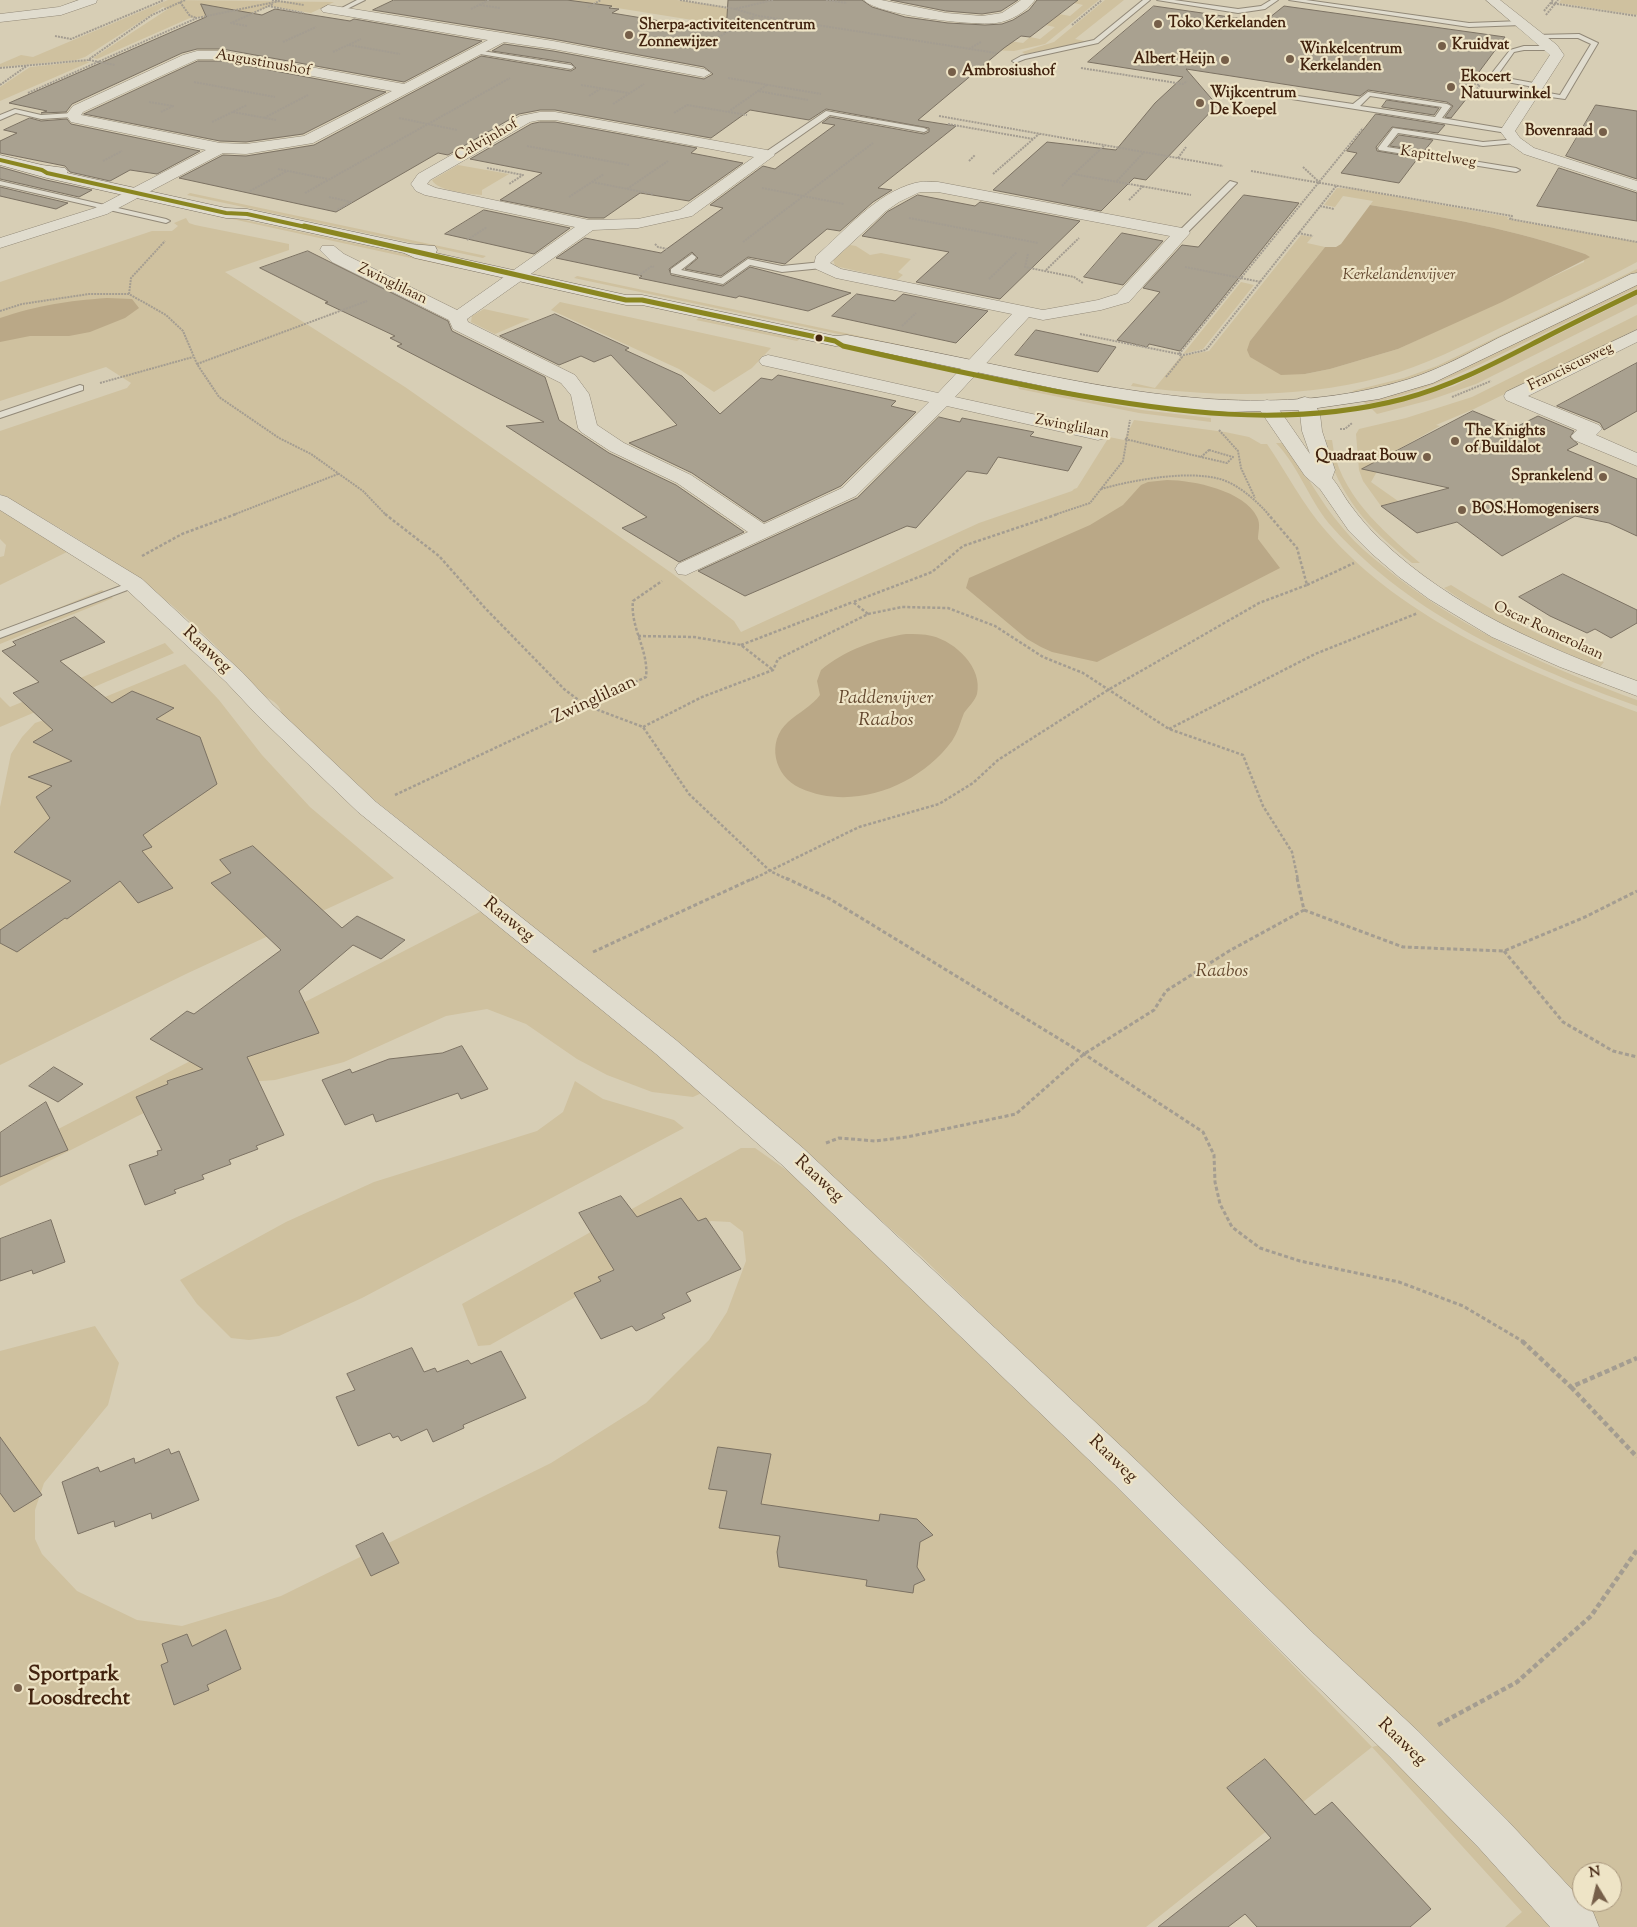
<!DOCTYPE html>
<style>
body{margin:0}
#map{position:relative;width:1637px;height:1927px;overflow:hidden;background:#d7ceb5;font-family:"Sorts Mill Goudy",serif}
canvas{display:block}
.north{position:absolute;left:1572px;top:1862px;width:50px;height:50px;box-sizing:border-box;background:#eee4c6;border:1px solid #a9977d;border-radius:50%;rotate:351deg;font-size:14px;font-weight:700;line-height:20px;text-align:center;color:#42230f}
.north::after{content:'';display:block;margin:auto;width:18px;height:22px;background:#765f49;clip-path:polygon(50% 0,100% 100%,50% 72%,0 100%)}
</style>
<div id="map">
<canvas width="1637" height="1927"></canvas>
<div class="north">N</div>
</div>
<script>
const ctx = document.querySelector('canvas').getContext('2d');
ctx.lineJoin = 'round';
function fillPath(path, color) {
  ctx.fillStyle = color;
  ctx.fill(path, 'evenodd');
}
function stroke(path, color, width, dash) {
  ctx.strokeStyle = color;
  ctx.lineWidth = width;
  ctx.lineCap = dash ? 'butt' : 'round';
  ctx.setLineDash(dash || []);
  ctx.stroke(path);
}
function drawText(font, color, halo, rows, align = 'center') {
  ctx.font = font + ' "Sorts Mill Goudy",serif';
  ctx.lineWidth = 4.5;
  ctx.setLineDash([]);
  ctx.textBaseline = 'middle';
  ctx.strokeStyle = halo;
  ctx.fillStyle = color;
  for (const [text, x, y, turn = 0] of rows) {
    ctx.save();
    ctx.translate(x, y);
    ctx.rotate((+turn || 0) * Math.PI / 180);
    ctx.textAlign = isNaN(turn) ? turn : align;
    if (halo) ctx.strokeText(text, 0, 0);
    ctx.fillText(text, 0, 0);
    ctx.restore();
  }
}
const green = new Path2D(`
 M 168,0 L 334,2 L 311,13 L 269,6 L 234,23 L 197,17 L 190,18 L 97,59 L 93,58 L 168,9 L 163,7 L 85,57 L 76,60 L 0,67 L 0,64 L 21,55 L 33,57 Z
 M 567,0 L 677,0 L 722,7 L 746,14 L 730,26 Z
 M 1077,0 L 1099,0 L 1045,44 L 1014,51 L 991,50 L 989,38 L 1023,43 L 1030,37 L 1040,39 L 1055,27 L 1045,25 L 1059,14 L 1070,16 L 1083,5 L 1074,3 Z
 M 1105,0 L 1124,0 L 1075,39 L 1089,42 L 1025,54 L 1022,52 L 1054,42 Z
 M 1561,0 L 1637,0 L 1637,15 L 1559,3 Z
 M 85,61 L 90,62 L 0,101 L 0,87 L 30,67 Z
 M 458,165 L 509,174 L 482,190 L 482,195 C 470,194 437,191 432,180 L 434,179 Z
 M 1337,188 L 1354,189 L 1509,217 L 1507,219 L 1637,242 L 1637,262 C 1594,285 1548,305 1504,326 C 1464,345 1425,366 1382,377 C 1301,399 1213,397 1131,386 L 1133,383 L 1155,388 L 1181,356 L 1209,351 L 1301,235 L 1312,237 L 1307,243 L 1325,247 L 1250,341 L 1305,374 L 1330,369 L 1398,349 L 1584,262 L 1585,254 C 1514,229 1444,217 1370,205 L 1373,201 L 1343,196 L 1335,207 L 1324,205 Z
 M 190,193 L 486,256 L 483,258 L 187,195 Z
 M 170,204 L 461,266 L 457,268 L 168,205 Z
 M 186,218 L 189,223 L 195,225 L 289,244 L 289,250 L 225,272 L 405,387 L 673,574 L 734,621 L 741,632 L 979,523 L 1072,491 L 1074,489 L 1077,488 L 1109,437 L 1124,440 L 1134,420 L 1225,432 L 1249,437 L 1261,444 L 1267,444 C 1287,473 1303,505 1326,531 C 1404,621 1528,672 1637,712 L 1637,1927 L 1505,1927 L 1522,1912 L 1372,1747 L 1146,1927 L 0,1927 L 0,1351 L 95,1326 L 119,1363 L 108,1405 L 44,1483 L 35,1510 L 35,1539 L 42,1554 L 77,1591 L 137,1620 L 182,1626 L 281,1596 L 551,1463 L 646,1403 L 709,1340 L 727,1312 L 746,1261 L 743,1232 L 730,1222 L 711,1221 L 490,1345 L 478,1346 L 462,1304 L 741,1148 L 755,1148 L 792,1174 L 863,1235 L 1180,1549 L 1372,1747 L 1414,1736 L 919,1254 L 725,1082 L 693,1097 L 652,1092 L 607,1075 L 577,1059 L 526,1024 L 487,1009 L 446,1016 L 344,1062 L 275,1080 L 197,1086 L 0,1186 L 0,1159 L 501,901 L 358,787 L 282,715 C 280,705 275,702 266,697 C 231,661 197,625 158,594 C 109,556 54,524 0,494 L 0,431 L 127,388 L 131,383 L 106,367 L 0,401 L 0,282 L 152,231 L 172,231 L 178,226 L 174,223 ZM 1582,1872 L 1612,1872 L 1612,1902 L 1582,1902 Z
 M 850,245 L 856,246 L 870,255 L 881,253 L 911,259 L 898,272 L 903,275 L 897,280 L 835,266 L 833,259 Z
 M 1637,269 L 1637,273 L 1445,367 L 1404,382 L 1355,393 L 1352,391 L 1404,378 L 1437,366 Z
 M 577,276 L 925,350 L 923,352 L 574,278 Z
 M 1241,282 L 1254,285 L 1203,349 L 1183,354 Z
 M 1637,282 L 1637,288 C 1597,308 1556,327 1516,347 C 1467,371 1420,394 1366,404 L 1362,400 L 1372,398 Z
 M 1637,295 L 1637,304 L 1476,384 L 1430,400 L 1377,414 L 1372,409 L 1454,386 Z
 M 560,302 L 771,348 L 752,368 L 714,392 L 679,369 L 551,310 Z
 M 484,309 L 530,319 L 495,334 L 471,322 L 472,316 Z
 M 1637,315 L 1637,329 L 1474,409 L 1436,425 L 1440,426 L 1386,456 L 1371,482 L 1398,501 L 1381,506 L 1363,481 L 1359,470 L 1356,434 L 1359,429 L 1406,418 L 1472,397 Z
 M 699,318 L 800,339 L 797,341 L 696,320 Z
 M 1018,387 L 1142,410 L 1211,418 L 1211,422 L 1139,413 L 1019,389 Z
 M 1323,440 L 1332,440 C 1338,493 1382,530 1420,563 L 1412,563 C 1366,526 1341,499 1323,440 Z
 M 1276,443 L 1284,443 C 1305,470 1319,501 1342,527 C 1358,547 1378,562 1398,578 C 1470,633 1552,669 1637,700 L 1637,706 C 1527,667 1412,616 1333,528 C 1310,503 1300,468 1276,443 Z
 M 0,510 L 69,551 L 0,585 L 0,557 L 4,556 L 6,545 L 0,539 Z
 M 1451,585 C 1501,616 1550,642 1604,662 L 1600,667 C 1546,646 1492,622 1444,588 Z
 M 102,590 L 113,598 L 0,644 L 0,632 Z
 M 165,643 L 174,653 L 0,727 L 0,697 L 10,707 Z
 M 185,664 L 219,700 L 262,755 L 310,807 L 394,878 L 188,973 L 0,1065 L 0,807 L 11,754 L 22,737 L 35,723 L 71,711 Z
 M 575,1081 L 603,1099 L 674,1120 L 684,1128 L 362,1298 L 279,1336 L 249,1340 L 231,1338 L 197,1304 L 180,1280 L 286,1222 L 374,1182 L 537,1131 L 563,1112 Z`);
const water = new Path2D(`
 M 1370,205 C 1444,217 1514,229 1585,254 L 1590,257 L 1502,302 L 1398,349 L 1330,369 L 1305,374 L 1281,375 L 1250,357 L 1247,350 L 1250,341 L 1325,247 L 1336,247 L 1341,244 Z
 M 107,298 L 132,299 L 139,308 L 125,318 L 90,332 L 69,336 L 30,336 L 0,342 L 0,318 C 39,305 67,301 107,298 Z
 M 1167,480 C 1193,480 1245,491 1257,517 C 1261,524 1258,532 1258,539 L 1280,568 L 1097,662 L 1052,652 L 1041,647 L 1027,639 L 966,588 L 969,578 L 1090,525 L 1123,505 L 1141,485 L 1148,482 Z
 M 906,634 C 914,634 924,634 932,636 C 956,642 983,668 977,694 C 975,701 968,707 964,713 C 960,723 958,732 952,741 C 919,786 853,812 800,788 C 774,776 766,742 788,722 C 798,713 812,706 820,695 L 817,681 L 821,670 C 843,651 878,638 906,634 Z`);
const building = new Path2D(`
 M 394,0 L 567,0 L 612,6 L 609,8 L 619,9 L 612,13 L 726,32 L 728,0 L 862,0 L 872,7 L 905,17 L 948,23 L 985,25 L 1002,24 L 1013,20 L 1029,10 L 1037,0 L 1078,0 L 1030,37 L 1021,36 L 1004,48 L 918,120 L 956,126 L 878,188 L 892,190 L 873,202 L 840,231 L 827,229 L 785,264 L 748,257 L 721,276 L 685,269 L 698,258 L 692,252 L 669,269 L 671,275 L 723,286 L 750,267 L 851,293 L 808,311 L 739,296 L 736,298 L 639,278 L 642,276 L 556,258 L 585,238 L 661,253 L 723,208 L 710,205 L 763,166 L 775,169 L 835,125 L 822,123 L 830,117 L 924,134 L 929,132 L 929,128 L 826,109 L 809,120 L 750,110 L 711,138 L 555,110 L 540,110 L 519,114 L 448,155 L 438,153 L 336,212 L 179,178 L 223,155 L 246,156 L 314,145 L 481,56 L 571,71 L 576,68 L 571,63 L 492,51 L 504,44 L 553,51 L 704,79 L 713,74 L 704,67 L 553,39 L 373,10 Z
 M 891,0 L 1018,0 L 1001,11 L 982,14 L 946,11 Z
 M 201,4 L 262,15 L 275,9 L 350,21 L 354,19 L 482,41 L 404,82 L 222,49 L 197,49 L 182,53 L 72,104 L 66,112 L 41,113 L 47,111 L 9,103 L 206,17 Z
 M 1154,6 L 1264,22 L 1284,6 L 1505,37 L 1464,92 L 1471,93 L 1451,118 L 1445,117 L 1453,106 L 1447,102 L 1368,90 L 1360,96 L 1186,69 L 1217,105 L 1146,180 L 1134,178 L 1101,211 L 993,190 L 1047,142 L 1116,150 L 1155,103 L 1183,77 L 1088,62 Z
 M 198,61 L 222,61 L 386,92 L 303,134 L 246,142 L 220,141 L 84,114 Z
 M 1387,100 L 1439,108 L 1434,115 L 1382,107 Z
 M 1596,105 L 1637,111 L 1637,179 L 1566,156 Z
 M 1376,114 L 1445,125 L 1438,133 L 1392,127 L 1376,147 L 1377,151 L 1418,158 L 1399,183 L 1341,173 L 1357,153 L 1347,151 Z
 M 30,118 L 41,121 L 67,119 L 71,124 L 200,151 L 157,174 L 130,170 L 110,181 L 70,172 L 65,166 L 0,153 L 0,141 L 17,133 L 4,130 Z
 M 540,122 L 555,122 L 697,148 L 691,153 L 743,163 L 689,201 L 640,193 L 604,218 L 589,218 L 500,200 L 542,173 L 470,159 L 531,124 Z
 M 1399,135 L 1433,140 L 1424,151 L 1390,146 Z
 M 0,167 L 46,180 L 92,190 L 79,197 L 0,179 Z
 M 1559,168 L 1637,193 L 1637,221 L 1537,206 Z
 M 0,187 L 68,203 L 56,209 L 0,196 Z
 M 918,195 L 975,206 L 980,202 L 1080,221 L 1000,299 L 916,282 L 949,252 L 862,236 L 887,212 Z
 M 1244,195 L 1299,203 L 1180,351 L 1149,344 L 1147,347 L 1117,340 L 1160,292 L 1143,288 L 1182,245 L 1198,247 Z
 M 484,210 L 570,228 L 534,254 L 445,234 Z
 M 1122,233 L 1163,241 L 1123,285 L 1084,277 Z
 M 308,251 L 448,321 L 452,331 L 545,377 L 559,420 L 609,453 L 676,485 L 744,532 L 679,562 L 622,528 L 647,517 L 506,426 L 544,422 L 397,346 L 402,344 L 390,338 L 395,336 L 325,303 L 328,302 L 260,268 Z
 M 857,294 L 895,301 L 903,294 L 988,311 L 956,343 L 832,316 Z
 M 555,314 L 629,348 L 625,350 L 682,376 L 720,414 L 761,378 L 772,380 L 778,375 L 896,401 L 891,406 L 916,412 L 841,486 L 764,522 L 692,473 L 629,443 L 677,425 L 611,355 L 594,362 L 581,356 L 559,365 L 500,336 Z
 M 1036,330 L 1116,347 L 1098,372 L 1015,355 Z
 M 1637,363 L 1637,411 L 1604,430 L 1600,423 L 1557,406 Z
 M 1473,411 L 1514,428 L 1538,416 L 1574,431 L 1570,437 L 1578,444 L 1567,450 L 1637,479 L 1637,536 L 1609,523 L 1575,516 L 1502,556 L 1457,522 L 1417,533 L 1381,506 L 1449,488 L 1362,469 Z
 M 939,417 L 960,422 L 962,418 L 1034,432 L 1030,436 L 1082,447 L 1068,471 L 998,457 L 987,474 L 967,471 L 916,528 L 907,526 L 745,596 L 698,571 L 857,498 Z
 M 1563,574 L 1637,610 L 1637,623 L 1611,638 L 1595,629 L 1587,633 L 1550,616 L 1519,597 Z
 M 75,617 L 105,642 L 60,661 L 112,703 L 132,691 L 174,708 L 156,719 L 200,737 L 217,784 L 143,835 L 152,847 L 142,851 L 173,888 L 138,903 L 120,881 L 67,919 L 65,918 L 17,952 L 0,943 L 0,930 L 71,881 L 14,852 L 50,818 L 36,797 L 52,786 L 28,777 L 72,761 L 33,742 L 53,730 L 13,693 L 39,682 L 2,651 L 16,645 L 13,642 Z
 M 253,846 L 342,928 L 357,916 L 405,940 L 381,959 L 353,945 L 299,991 L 319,1033 L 247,1057 L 284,1135 L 256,1146 L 258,1149 L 229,1160 L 231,1164 L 202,1175 L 204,1179 L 174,1190 L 176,1193 L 145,1205 L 129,1165 L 158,1155 L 157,1151 L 162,1150 L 136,1097 L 168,1084 L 167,1081 L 203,1069 L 150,1039 L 187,1011 L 194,1014 L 281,950 L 211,883 L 231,873 L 220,860 Z
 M 462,1046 L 488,1089 L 461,1099 L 458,1093 L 376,1122 L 373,1114 L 345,1125 L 322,1080 L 350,1069 L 352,1073 L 389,1059 L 442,1053 Z
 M 54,1067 L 83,1084 L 58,1102 L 29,1086 Z
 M 46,1102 L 68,1150 L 0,1177 L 0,1133 Z
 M 621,1196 L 637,1217 L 681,1198 L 698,1221 L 706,1218 L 741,1269 L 686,1293 L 691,1301 L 662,1314 L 665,1318 L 636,1331 L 632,1326 L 601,1339 L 574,1293 L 601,1281 L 598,1277 L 614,1270 L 579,1213 Z
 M 51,1220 L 65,1262 L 33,1274 L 32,1270 L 0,1281 L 0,1239 Z
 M 412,1348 L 424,1372 L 435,1368 L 437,1372 L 468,1360 L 471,1364 L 501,1351 L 526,1398 L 463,1425 L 464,1428 L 433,1442 L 427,1429 L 401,1441 L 398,1436 L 393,1438 L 390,1433 L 358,1446 L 336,1397 L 355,1390 L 347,1374 Z
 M 0,1437 L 42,1495 L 14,1512 L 0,1493 Z
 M 718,1447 L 771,1454 L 761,1504 L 879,1521 L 880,1514 L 917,1519 L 933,1535 L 920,1542 L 917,1567 L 925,1580 L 914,1585 L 913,1593 L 866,1586 L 867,1580 L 779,1567 L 777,1552 L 780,1536 L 719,1528 L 727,1491 L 709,1489 Z
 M 169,1449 L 171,1454 L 179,1451 L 199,1500 L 152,1519 L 151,1513 L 115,1527 L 114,1521 L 78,1534 L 62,1482 L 98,1467 L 100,1472 L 134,1458 L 135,1463 Z
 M 383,1533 L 399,1563 L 371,1576 L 356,1546 Z
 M 226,1630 L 241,1669 L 207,1685 L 209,1690 L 174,1705 L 161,1665 L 168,1662 L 162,1644 L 187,1634 L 192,1646 Z
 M 1265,1759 L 1315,1815 L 1332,1802 L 1431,1909 L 1410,1927 L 1257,1927 L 1245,1914 L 1228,1927 L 1158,1927 L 1271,1838 L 1227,1788 Z`);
const pathFar3 = new Path2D(`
 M 272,0 L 304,5
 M 680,0 L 735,9 L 773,0
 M 826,0 L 847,3
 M 180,2 L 190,16 L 197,18
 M 1551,3 L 1637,16
 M 480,5 L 500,8
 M 268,6 L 304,13
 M 588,7 L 601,0
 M 471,9 L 489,0
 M 735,9 L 759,16 L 996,53
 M 1544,11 L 1553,0
 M 1546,15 L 1558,0
 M 1072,25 L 1102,0
 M 247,26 L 231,23 L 273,4
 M 55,36 L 71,39 L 164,0
 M 283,42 L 316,27
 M 349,45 L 400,54
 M 700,48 L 755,16
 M 969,49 L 981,42
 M 333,52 L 361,39
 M 89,60 L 115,65
 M 0,68 L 88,60 L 152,15 L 185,0
 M 1081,68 L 1183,84 L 1187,81
 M 728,78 L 821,94
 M 194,82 L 275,97
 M 1471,83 L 1480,85
 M 0,85 L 28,65
 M 581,85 L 629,93
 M 767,85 L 758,91 L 808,100
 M 28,93 L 197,18 L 280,1
 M 1473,94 L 1480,85
 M 589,96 L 600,89
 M 149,102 L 173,106 L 161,112
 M 613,104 L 644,84
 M 233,112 L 276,120
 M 728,112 L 758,91
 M 674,113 L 687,105 L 747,115
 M 939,116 L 1223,166
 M 264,118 L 308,95
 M 399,118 L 457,130
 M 212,122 L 247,105
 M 948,124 L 1033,139
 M 527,146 L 629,165
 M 1178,158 L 1186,147
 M 103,161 L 122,151
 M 969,161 L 975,155
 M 1303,167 L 1319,182
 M 487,168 L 523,175 L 509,184
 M 278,169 L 328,179
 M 1251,171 L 1512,216 L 1510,219 L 1637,242
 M 993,174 L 1039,134
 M 1074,174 L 1105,145
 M 1117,181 L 1144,152
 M 592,182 L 653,194
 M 1062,186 L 1073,174 L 1191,195
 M 762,188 L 844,204
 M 627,189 L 668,161
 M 250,191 L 287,171
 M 305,193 L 510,78
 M 329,197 L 351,202 L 337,210
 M 569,197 L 604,174
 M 1129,200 L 1143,186
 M 1320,206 L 1334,209
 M 909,218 L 1038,243
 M 1298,233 L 1313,236
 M 467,240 L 487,227
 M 743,242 L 873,143
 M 655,244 L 658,247 L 667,249
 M 1028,254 L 1025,267 L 1074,277 L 1083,283
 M 1185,267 L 1261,282
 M 1046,270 L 1079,238
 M 638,276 L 652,266 L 654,267
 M 989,279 L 1017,252
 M 129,294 L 131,278 L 165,241
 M 0,311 L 22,304 L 89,294 L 129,294 L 166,315 L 183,331 L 197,364 L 219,397 L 279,438 L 311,454 L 363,491 L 386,515
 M 902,326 L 916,313
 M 1080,334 L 1184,355 L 1206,350 L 1337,185
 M 197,364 L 367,301
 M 1166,377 L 1182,357 L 1179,354 L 1363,128
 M 100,383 L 193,357
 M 1452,397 L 1491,381
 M 1340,429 L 1345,429 L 1352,423
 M 1219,430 L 1238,451 L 1241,468 L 1255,498
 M 1125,439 L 1201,457
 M 1209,450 L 1233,457 L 1227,463 L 1201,457 Z
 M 1101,489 C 1133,480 1187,470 1220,479 C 1238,484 1258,502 1269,515
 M 233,515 L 338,474
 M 1054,515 L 1090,503 L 1123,461 L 1130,420`);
const pathFar2 = new Path2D(`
 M 385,514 L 439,556 L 485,608 L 564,689 L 585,705 L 643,727 L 689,794 L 770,871 L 789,880
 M 142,556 L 182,534 L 236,514
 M 1307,585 L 1354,563
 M 868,614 L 902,607 L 948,608 L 995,626 L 1043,657 L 1083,673 L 1169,729 L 1243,755 L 1263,806 L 1292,852 L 1298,880
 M 638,636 L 694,637 L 741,645 L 773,670
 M 741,645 L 853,602
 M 643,727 L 702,697 L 773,670 L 778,659 L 868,614 L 853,602 L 932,572 L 963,546 L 1058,514
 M 1169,729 L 1315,654 L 1418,613
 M 395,795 L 646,677 C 649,650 630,628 633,601 L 662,581
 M 751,880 L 859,827 L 939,804 L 973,783 L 998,760 L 1108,690 L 1259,603 L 1307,585 L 1297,548 L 1268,514`);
const pathFar1 = new Path2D(`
 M 786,878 L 830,899 L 1084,1054 L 1203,1132 L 1214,1155 L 1215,1182 L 1220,1204 L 1232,1227 L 1260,1248 L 1300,1261 L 1399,1282 L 1463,1306 L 1524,1342
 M 1304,910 L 1403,947 L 1504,951 L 1585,917 L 1637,891
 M 1504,951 L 1563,1022 L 1613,1051 L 1637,1057
 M 593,952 L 754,878
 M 826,1143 L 839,1138 L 875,1141 L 907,1137 L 1016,1114 L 1084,1054 L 1154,1010 L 1166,991 L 1229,951 L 1304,910 L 1297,878`);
const path = new Path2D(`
 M 1522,1341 L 1571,1387 L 1637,1358
 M 1571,1387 L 1637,1457
 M 1438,1725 L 1517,1682 L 1591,1616 L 1637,1550`);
const lane = new Path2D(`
 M 357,0 L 365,0 L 341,12 L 336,11 Z
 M 1143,0 L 1150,0 L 1098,43 L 1025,59 L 1015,63 L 1012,61 L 1021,56 L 1094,40 Z
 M 1157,0 L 1174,0 L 1238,9 L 1261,6 L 1271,0 L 1278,0 L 1265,9 L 1238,13 Z
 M 1289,0 L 1306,0 L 1469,23 L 1521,21 L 1524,23 L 1521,25 L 1469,27 Z
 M 1579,34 L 1598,43 L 1565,99 L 1529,94 L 1528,92 L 1532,90 L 1560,95 L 1591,44 L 1578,38 L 1537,38 L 1534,36 L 1535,35 Z
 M 1524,46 L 1552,46 L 1555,48 L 1552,50 L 1524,50 L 1514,52 L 1499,73 L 1512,79 L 1539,84 L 1539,88 L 1507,82 L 1492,73 L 1510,50 Z
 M 476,50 L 571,65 L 574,67 L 571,69 L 474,53 L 473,52 Z
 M 1257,90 L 1353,104 L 1368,92 L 1447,104 L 1451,106 L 1442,118 L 1507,129 L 1511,131 L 1507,133 L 1260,94 L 1257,94 ZM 1370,96 L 1442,107 L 1435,117 L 1360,106 Z
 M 15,109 L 41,115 L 73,113 L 77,115 L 73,117 L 41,119 L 16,113 L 0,120 L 0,115 Z
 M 826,111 L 924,128 L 928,130 L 924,132 L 830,115 L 770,157 L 764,157 L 764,153 Z
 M 1393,128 L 1483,142 L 1518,139 L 1518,143 L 1515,143 L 1483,146 L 1398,133 L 1387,147 L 1516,168 L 1520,170 L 1516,172 L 1379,150 L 1378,148 Z
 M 0,181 L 166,219 L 170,221 L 166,223 L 0,185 Z
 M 1230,181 L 1237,183 L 1185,235 L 1179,235 L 1179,231 Z
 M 692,254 L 696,257 L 695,259 L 681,270 L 721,278 L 748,259 L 782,266 L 822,262 L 826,265 L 822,268 L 782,272 L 750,265 L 723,284 L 671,273 L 671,269 Z
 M 80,385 L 83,386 L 83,390 L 0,418 L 0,412 Z
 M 134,581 L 138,582 L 139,584 L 138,586 L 0,638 L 0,631 Z`);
const street = new Path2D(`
 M 79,0 L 97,0 L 96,3 L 61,15 L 0,22 L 0,14 L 59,7 Z
 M 864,0 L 881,0 L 946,13 L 982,16 L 1002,13 L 1021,0 L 1035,0 C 1026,12 1011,21 996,23 C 975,26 876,15 864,0 Z
 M 1486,0 L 1500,0 L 1557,45 L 1564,55 L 1515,131 L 1520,138 L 1534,148 L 1637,181 L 1637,191 L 1524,154 L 1510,144 L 1500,131 L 1550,55 Z
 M 328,5 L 553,41 L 704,69 L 711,73 L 704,77 L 553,49 L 504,42 L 313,143 L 246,154 L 223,153 L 107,214 L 0,248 L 0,238 L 95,208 L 206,150 L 76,123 L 71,122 L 66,115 L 73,106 L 183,55 L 197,51 L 222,51 L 404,84 L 488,40 L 323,12 L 321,9 ZM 198,59 L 222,59 L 392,91 L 304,136 L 246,144 L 220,143 L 81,115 L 83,112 Z
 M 540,112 L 555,112 L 767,150 L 772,152 L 775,155 L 692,216 L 638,228 L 593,230 L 467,319 L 468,322 L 575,375 L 589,394 L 597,425 L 624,443 L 691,475 L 764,524 L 842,488 L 929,402 L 762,365 L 759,361 L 762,357 L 768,355 L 938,393 L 1012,314 L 836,278 L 816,269 L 814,265 L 816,256 C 845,231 876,193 915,183 C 922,181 930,182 938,182 L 1182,228 L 1188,230 L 1190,233 L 1129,302 L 1101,310 L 1043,320 L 1029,317 L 955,397 L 1105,430 L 1108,434 L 1105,438 L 1098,440 L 947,406 L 856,496 L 686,575 L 678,574 L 675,569 L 678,564 L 748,532 L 677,483 L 610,451 L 581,432 L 578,428 L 571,395 L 561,383 L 453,329 L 449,320 L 332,262 L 320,250 L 322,246 L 334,246 L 344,254 L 457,310 L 575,227 L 425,195 L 416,191 L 411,184 L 418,174 L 520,116 ZM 540,120 L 555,120 L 754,157 L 680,210 L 638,219 L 589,220 L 436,188 L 427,184 L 430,180 L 530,122 ZM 920,192 L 938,192 L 1170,236 L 1117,294 L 1098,300 L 1043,310 L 841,269 L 830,263 L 886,211 L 899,202 Z
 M 1637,330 L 1637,342 L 1528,396 L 1599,425 L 1602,429 L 1596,435 L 1637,453 L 1637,466 L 1574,440 L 1571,436 L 1577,430 L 1506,400 L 1504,396 L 1506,392 Z
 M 1305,397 L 1312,399 L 1320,414 L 1322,431 L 1335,470 L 1332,478 C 1339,486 1344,497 1351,506 C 1360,518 1370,530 1381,540 C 1452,608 1546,648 1637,681 L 1637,696 L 1560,667 L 1492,637 L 1429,599 L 1399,577 L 1371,553 L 1349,531 L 1320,489 L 1305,476 L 1257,406 L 1260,402 L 1267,400 L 1274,402 L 1310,454 L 1302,431 L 1300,414 L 1296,403 L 1298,399 Z
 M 0,495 L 7,497 L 142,579 L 242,672 L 273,705 L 376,802 L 676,1040 L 803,1148 L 1138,1462 L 1314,1634 L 1418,1731 L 1507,1820 L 1593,1912 L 1599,1927 L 1550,1927 L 1479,1848 L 1390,1757 L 1288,1658 L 1114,1484 L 781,1164 L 656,1054 L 358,812 L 257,715 L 226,682 L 126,589 L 0,510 Z`);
const secondary = new Path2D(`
 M 0,155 L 42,165 L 65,168 L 68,171 L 67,173 L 226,208 L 247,209 L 410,244 L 435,246 L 437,250 L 436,253 L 626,295 L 642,295 L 835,336 L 847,335 C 905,346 962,358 1020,370 C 1148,396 1280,419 1409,379 C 1440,369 1469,353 1498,338 C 1542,317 1587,296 1631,274 L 1637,273 L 1637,285 L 1433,383 L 1379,399 L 1304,410 L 1228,412 L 1190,410 L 1115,401 L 847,345 L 835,346 L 642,305 L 626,305 L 415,258 L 404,253 L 247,219 L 226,218 L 47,178 L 0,165 Z`);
const bus1Far1 = new Path2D(`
 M 0,160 L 42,170 L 47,173 L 226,213 L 247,214 L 310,228`);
const bus1 = new Path2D(`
 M 304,226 L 626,300 L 642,300 L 835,341 L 843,346 C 913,362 983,377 1054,391 C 1169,412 1288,429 1403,399 C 1453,386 1499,361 1544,338 C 1575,322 1606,307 1637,292`);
const markers = [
 [1158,24,5,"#765f49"],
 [629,35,5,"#765f49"],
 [1442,46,5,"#765f49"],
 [1290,59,5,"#765f49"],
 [1225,60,5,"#765f49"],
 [952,72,5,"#765f49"],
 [1451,87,5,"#765f49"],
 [1200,103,5,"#765f49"],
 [1603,132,5,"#765f49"],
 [819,338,4.5,"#42230f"],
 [1455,441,5,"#765f49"],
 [1427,457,5,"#765f49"],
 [1603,477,5,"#765f49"],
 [1462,510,5,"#765f49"],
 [18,1688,5,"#765f49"]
];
const farPoinames = [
 ["Toko Kerkelanden",1168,24],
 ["Sherpa-activiteitencentrum",639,26],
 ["Zonnewijzer",639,43],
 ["Kruidvat",1452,46],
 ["Winkelcentrum",1300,50],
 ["Kerkelanden",1300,67],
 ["Albert Heijn",1215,60,"right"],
 ["Ambrosiushof",962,72],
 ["Ekocert",1461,78],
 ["Natuurwinkel",1461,95],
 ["Wijkcentrum",1210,94],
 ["De Koepel",1210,111],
 ["Bovenraad",1593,132,"right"],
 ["The Knights",1465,432],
 ["of Buildalot",1465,449],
 ["Quadraat Bouw",1417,457,"right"],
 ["Sprankelend",1593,477,"right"],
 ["BOS.Homogenisers",1472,510]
];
const farStreetnames = [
 ["Augustinushof",263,64,10],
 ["Calvijnhof",487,141,-30],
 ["Kapittelweg",1438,158,9],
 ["Zwinglilaan",392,285,26],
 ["Franciscusweg",1571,368,-26],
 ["Zwinglilaan",1072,428,11],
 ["Oscar Romerolaan",1548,632,25]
];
const farWaternames = [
 ["Kerkelandenvijver",1399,276]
];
const streetNames = [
 ["Raaweg",206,651,43],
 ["Zwinglilaan",595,701,-25],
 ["Raaweg",508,921,39],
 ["Raaweg",818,1180,43],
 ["Raaweg",1112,1460,44],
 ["Raaweg",1401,1743,44]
];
const parkNames = [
 ["Raabos",1222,973]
];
const waterNames = [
 ["Paddenvijver",886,700],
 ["Raabos",886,722]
];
const nearPoinames = [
 ["Sportpark",28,1676],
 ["Loosdrecht",28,1700]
];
fillPath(green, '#cfc19f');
fillPath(water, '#baa887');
fillPath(building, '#a9a190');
stroke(building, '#7c7263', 1);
stroke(lane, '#928978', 2);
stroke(street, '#928978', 1);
stroke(secondary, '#7c7263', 1);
stroke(pathFar3, '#a49d91', 2, [2, 1]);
stroke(pathFar2, '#a49d91', 2.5, [3, 2]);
stroke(pathFar1, '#a49d91', 3, [4, 2.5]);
stroke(path, '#a49d91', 4.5, [5, 3]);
fillPath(lane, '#e0dcce');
fillPath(street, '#e0dcce');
fillPath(secondary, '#e0dcce');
stroke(bus1Far1, '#8a8620', 4);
stroke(bus1, '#8a8620', 5);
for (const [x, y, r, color] of markers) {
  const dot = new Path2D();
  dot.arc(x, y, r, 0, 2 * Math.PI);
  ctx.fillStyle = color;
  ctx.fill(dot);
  stroke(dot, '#eee4c6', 2);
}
drawText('bold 15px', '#42230f', '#eee4c6', farPoinames, 'left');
drawText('15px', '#42230f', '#eee4c6', farStreetnames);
drawText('italic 16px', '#62462d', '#eee4c6', farWaternames);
drawText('18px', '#42230f', '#eee4c6', streetNames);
drawText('italic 18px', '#64482e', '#eee4c6', parkNames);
drawText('italic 19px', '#62462d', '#eee4c6', waterNames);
drawText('bold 21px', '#42230f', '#eee4c6', nearPoinames, 'left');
</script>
